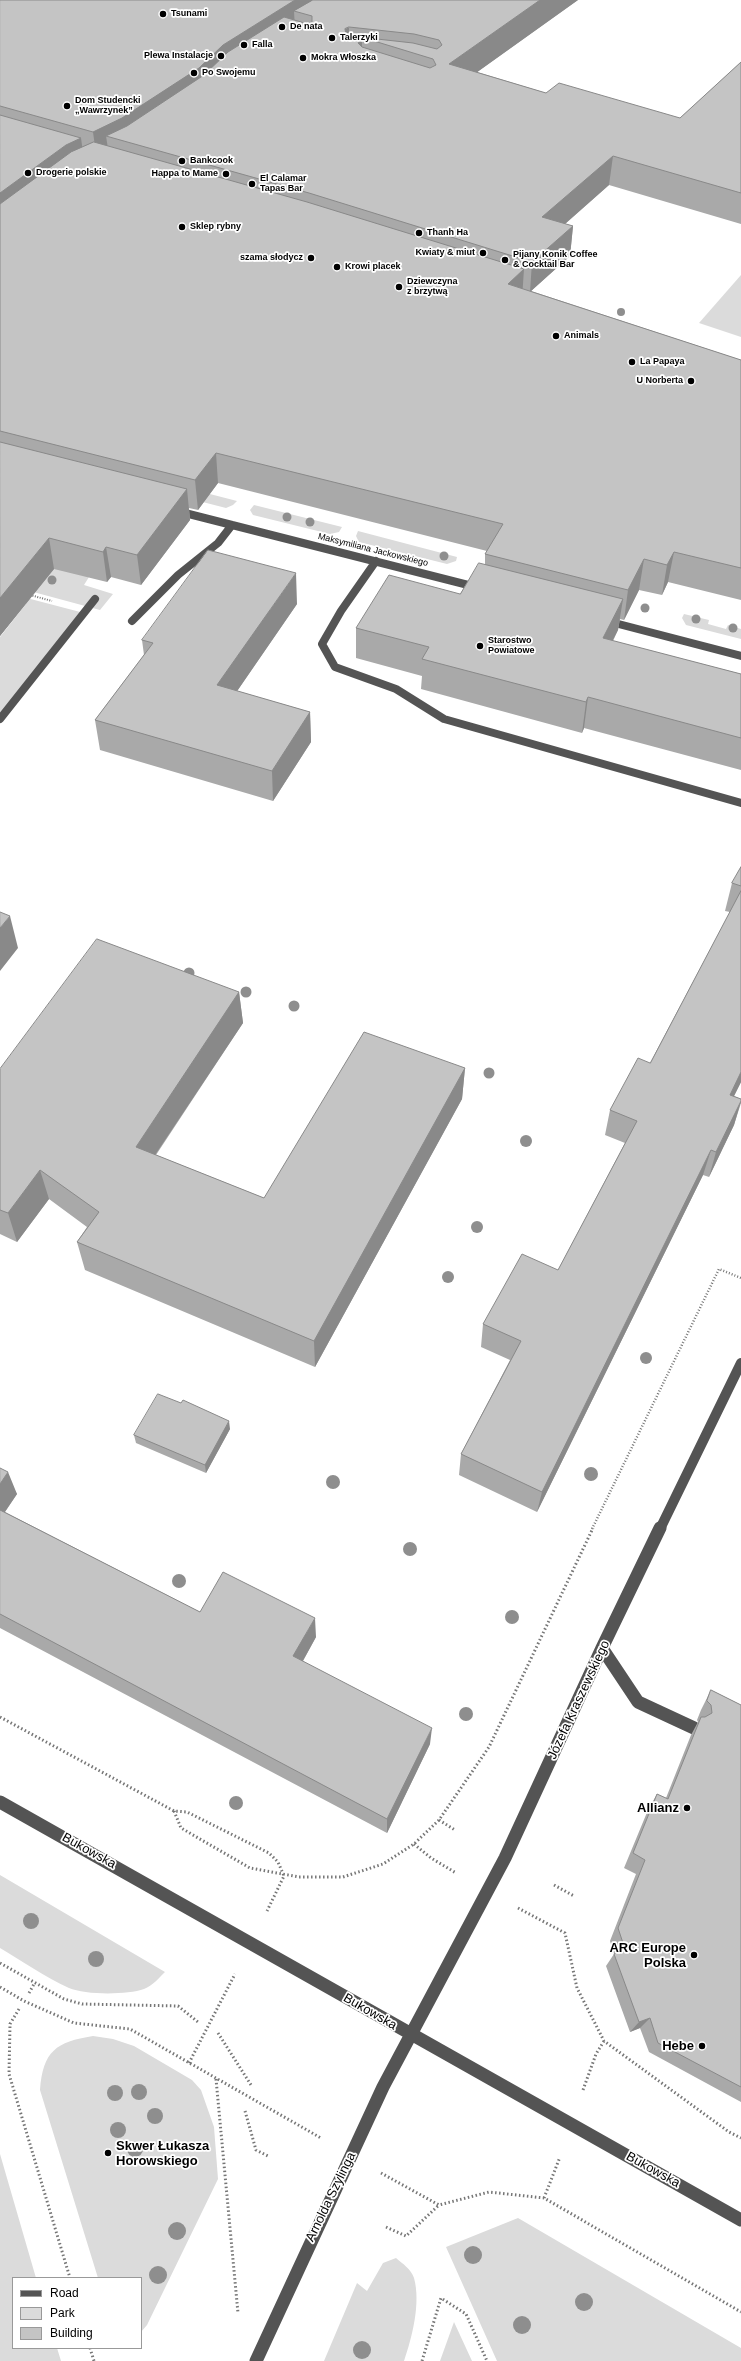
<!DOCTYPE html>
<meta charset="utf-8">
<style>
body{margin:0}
#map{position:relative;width:741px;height:2361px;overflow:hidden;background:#fff;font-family:Helvetica,sans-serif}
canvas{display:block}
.legend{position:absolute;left:12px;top:2277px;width:130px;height:72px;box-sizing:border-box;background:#fff;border:1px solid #999;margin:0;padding:5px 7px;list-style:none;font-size:12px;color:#000}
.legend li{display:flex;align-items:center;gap:8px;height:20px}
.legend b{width:20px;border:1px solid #999}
</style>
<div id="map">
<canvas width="741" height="2361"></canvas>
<ul class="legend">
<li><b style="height:5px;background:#545454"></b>Road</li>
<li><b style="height:11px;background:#dbdbdb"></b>Park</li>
<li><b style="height:11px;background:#c4c4c4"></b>Building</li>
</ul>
</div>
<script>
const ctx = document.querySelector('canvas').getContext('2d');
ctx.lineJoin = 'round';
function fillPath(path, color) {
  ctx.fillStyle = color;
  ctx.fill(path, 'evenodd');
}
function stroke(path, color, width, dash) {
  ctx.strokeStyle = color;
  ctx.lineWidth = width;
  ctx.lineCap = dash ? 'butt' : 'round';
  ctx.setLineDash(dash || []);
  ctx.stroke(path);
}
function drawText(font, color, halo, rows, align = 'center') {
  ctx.font = font + ' Helvetica,sans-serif';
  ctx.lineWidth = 3.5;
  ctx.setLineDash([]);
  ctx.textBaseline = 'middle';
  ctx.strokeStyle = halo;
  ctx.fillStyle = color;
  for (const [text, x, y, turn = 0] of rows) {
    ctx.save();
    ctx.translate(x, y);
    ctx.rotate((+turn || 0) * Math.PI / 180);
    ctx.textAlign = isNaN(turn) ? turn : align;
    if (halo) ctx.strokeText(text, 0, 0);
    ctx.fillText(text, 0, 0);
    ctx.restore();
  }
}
const green = new Path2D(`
 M 741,275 L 741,337 L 699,323 Z
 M 144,477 L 237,501 L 233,505 L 226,508 L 144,487 Z
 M 254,505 L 342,527 L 339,532 L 330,534 L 253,515 L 250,510 Z
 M 358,531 L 457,557 L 456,561 L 447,564 L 359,542 L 356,536 Z
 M 0,545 L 89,577 L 84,585 L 113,594 L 100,610 L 0,583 Z
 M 0,591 L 84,613 L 0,719 L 0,637 L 26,604 L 0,597 Z
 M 684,614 L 709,620 L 708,624 L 726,629 L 728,625 L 741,629 L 741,639 L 686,625 L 682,618 Z
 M 0,1875 L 165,1972 C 158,1979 153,1985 144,1989 C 127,1995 85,1995 69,1988 C 45,1977 22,1961 0,1948 Z
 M 93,2036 L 113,2039 L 134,2046 L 192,2080 L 201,2090 L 214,2127 L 218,2179 L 147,2325 L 141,2332 L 141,2278 L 98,2278 L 40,2090 C 43,2051 56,2042 93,2036 Z
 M 0,2154 L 36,2278 L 13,2278 L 13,2348 L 57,2348 L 61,2361 L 0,2361 Z
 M 518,2218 L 741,2348 L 741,2361 L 497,2361 L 446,2247 Z
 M 396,2258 C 403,2264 411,2269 414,2278 C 421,2303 412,2338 404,2361 L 324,2361 L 357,2283 L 367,2291 L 383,2263 Z
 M 454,2322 L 472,2361 L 440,2361 Z`);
const pathFar2 = new Path2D(`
 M 30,595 L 52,601`);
const pathFar1 = new Path2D(`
 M 592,1529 L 719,1269 L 741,1278`);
const path = new Path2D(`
 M 0,1717 L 174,1811 L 187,1812 L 269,1853 L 278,1862 L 284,1876 L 267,1911
 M 174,1811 L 181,1828 L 250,1868 L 299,1877 L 343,1877 L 383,1864 L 414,1844 L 439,1820 L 489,1747 L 593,1528
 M 439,1820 L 455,1830
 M 414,1844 L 431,1858 L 456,1873
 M 554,1885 L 574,1896
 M 518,1908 L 565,1933 L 577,1988 L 604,2041 L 729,2132 L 741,2138
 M 0,1963 L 64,1999 L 82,2004 L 178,2006 L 198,2022
 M 0,1987 L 24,2001 L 74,2023 L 130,2029 L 321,2138
 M 29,1993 L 34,1984
 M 19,2009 L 10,2024 L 9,2074 L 70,2278
 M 218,2033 L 251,2085
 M 189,2063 L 235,1974
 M 216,2079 L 238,2313
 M 583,2090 L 596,2054 L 604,2041
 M 245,2111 L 256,2150 L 268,2156
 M 381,2173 L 439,2205 L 489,2192 L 544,2198 L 741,2312
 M 544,2198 L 560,2157
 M 386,2227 L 406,2236 L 438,2206
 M 90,2348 L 94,2361
 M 422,2361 L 441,2298 L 466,2314 L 487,2361`);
const minorFar2 = new Path2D(`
 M 177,511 L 480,588
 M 376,561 L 341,611 L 322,644 L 335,667 L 396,689 L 444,719 L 741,803
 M 132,621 L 178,575 L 218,543 L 232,525
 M 607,621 L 741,656
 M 0,719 L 95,599`);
const minorFar1 = new Path2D(`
 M 660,1529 L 741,1363`);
const minor = new Path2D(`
 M 602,1648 L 638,1702 L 694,1728
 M 0,1802 L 741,2220
 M 256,2361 L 383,2087 L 505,1858 L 602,1648 L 660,1528`);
const trees = [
 [621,312,4],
 [287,517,4.5],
 [310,522,4.5],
 [444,556,4.5],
 [52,580,4.5],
 [645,608,4.5],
 [696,619,4.5],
 [733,628,4.5],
 [189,973,5.5],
 [246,992,5.5],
 [294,1006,5.5],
 [489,1073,5.5],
 [526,1141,6],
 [477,1227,6],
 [448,1277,6],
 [646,1358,6],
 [591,1474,7],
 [333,1482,7],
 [410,1549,7],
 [179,1581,7],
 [512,1617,7],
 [466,1714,7],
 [236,1803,7],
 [31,1921,8],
 [96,1959,8],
 [139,2092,8],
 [115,2093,8],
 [155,2116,8],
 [118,2130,8],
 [135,2149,8],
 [177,2231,9],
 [473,2255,9],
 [158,2275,9],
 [584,2302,9],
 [522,2325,9],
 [362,2350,9]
];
const wall = new Path2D(`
 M 0,0 L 578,0 L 477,72 L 546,93 L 680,118 L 741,62 L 741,224 L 609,185 L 565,224 L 573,226 L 570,256 L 531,291 L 741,360 L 741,600 L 668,582 L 662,595 L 639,590 L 624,620 L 620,619 L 618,630 L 613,641 L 741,674 L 741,770 L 584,728 L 582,733 L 421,689 L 422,676 L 356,658 L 356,628 L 460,594 L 485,564 L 485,554 L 487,551 L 218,483 L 198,510 L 189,508 L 190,520 L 141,585 L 111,577 L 107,582 L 54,569 L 0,636 Z
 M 297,604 L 237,691 L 310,712 L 311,742 L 273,801 L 100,750 L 95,720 L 144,655 L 142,640 Z
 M 741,867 L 741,1082 L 734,1096 L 741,1099 L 741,1103 L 734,1125 L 709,1177 L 703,1175 L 537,1512 L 459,1475 L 461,1454 L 510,1360 L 481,1347 L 483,1324 L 558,1270 L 625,1143 L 605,1135 L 610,1110 L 650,1063 L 730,912 L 725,911 L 732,883 Z
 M 239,992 L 243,1023 L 156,1155 L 264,1198 L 465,1068 L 462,1099 L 315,1367 L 85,1270 L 77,1242 L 87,1227 L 49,1199 L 17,1242 L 0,1234 L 0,1069 Z
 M 181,1403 L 230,1429 L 206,1473 L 136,1443 L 134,1435 Z
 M 0,1468 L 17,1494 L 5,1512 L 200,1612 L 316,1637 L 303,1661 L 430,1744 L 387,1833 L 0,1628 Z
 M 711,1690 L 741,1705 L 741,2102 L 649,2052 L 640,2028 L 630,2032 L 606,1966 L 614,1954 L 610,1941 L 636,1874 L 624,1868 L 648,1810 L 657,1794 L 666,1798 L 691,1735 L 698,1722 L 697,1720 L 701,1710 Z`);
const shadedWall = new Path2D(`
 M 295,0 L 342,0 L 294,11 L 295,29 L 201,97 L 106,136 L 109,155 L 97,161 L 93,132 L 223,45 Z
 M 540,0 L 578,0 L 448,93 L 449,64 Z
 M 349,27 L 349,56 L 345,29 Z
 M 362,37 L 362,66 L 358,43 Z
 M 81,138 L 85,167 L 0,226 L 0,193 L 66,145 Z
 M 613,156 L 609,185 L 540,246 L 542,217 Z
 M 573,226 L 570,256 L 530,292 L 532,262 Z
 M 524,269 L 522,299 L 508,284 Z
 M 216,453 L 218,483 L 198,510 L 195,480 Z
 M 187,489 L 190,520 L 141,585 L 137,555 Z
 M 49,538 L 54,569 L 0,636 L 0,598 Z
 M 106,547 L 111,577 L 107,582 L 103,552 Z
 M 674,552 L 668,582 L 662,595 L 667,565 Z
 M 644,559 L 639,590 L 624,620 L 628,590 Z
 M 296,573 L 297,604 L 220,716 L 217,685 Z
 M 623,599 L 618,630 L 598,669 L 603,638 Z
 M 588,697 L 584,728 L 582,733 L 586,702 Z
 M 310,712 L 311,742 L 273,801 L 272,771 Z
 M 10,916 L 18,948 L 0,971 L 0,928 Z
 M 239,992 L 243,1023 L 141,1176 L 136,1147 Z
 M 465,1068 L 462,1099 L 315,1367 L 314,1341 Z
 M 741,1072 L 741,1082 L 722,1120 L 730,1095 Z
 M 741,1101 L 734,1125 L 709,1177 L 716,1152 Z
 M 711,1150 L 703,1175 L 537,1512 L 542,1492 Z
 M 40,1170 L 49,1199 L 17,1242 L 8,1213 Z
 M 229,1421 L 230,1429 L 206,1473 L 205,1465 Z
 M 8,1472 L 17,1494 L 0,1519 L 0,1484 Z
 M 315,1618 L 316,1637 L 295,1675 L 293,1656 Z
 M 432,1728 L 430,1744 L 387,1833 L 387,1819 Z
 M 650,2018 L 640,2028 L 630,2032 L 639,2022 Z`);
const building = new Path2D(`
 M 0,0 L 295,0 L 223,45 L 199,68 L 122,118 L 93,132 L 0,106 Z
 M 313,0 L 540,0 L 449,64 L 546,93 L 559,83 L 680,118 L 741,62 L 741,193 L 613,156 L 542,217 L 573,226 L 532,262 L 309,193 L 106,136 L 127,126 L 204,75 L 228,52 L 284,17 L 308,24 L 312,23 L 312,16 L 294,11 ZM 349,27 L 414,34 L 439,40 L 442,45 L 437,49 L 413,43 L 377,39 L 374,41 L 433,59 L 436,65 L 430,68 L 362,47 L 358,43 L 362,37 L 346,35 L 345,29 Z
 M 0,115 L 81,138 L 66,145 L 0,193 Z
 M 94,142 L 307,202 L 524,269 L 508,284 L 741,360 L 741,568 L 674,552 L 667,565 L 644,559 L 628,590 L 485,554 L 503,524 L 216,453 L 195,480 L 0,431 L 0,204 L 71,152 Z
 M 0,442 L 187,489 L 137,555 L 106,547 L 103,552 L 49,538 L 0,598 Z
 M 208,550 L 296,573 L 217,685 L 310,712 L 272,771 L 95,720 L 153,643 L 142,640 Z
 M 479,563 L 623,599 L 603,638 L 741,674 L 741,738 L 588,697 L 586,702 L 422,659 L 429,647 L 356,628 L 389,575 L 460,594 Z
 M 741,867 L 741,886 L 732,883 Z
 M 741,891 L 741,1072 L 730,1095 L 741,1099 L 741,1101 L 716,1152 L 711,1150 L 542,1492 L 461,1454 L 521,1341 L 483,1324 L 522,1254 L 558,1270 L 637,1121 L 610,1110 L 638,1058 L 650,1063 Z
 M 0,912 L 10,916 L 0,928 Z
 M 97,939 L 239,992 L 136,1147 L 264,1198 L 364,1032 L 465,1068 L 314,1341 L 77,1242 L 99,1212 L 40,1170 L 8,1213 L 0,1210 L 0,1069 Z
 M 158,1394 L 181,1403 L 183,1400 L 229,1421 L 205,1465 L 134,1435 Z
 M 0,1468 L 8,1472 L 0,1484 Z
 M 0,1510 L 200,1612 L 223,1572 L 315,1618 L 293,1656 L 432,1728 L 387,1819 L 0,1614 Z
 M 711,1690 L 741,1705 L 741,2087 L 658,2043 L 650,2018 L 639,2022 L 614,1954 L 625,1949 L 618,1928 L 645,1860 L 633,1853 L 657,1794 L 668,1799 L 701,1717 L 705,1717 L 712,1713 L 711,1705 L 707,1701 Z`);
const markers = [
 [163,14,4,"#000"],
 [282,27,4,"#000"],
 [332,38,4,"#000"],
 [244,45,4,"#000"],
 [221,56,4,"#000"],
 [303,58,4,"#000"],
 [194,73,4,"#000"],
 [67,106,4,"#000"],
 [182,161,4,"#000"],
 [28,173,4,"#000"],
 [226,174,4,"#000"],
 [252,184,4,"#000"],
 [182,227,4,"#000"],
 [419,233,4,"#000"],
 [483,253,4,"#000"],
 [311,258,4,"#000"],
 [505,260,4,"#000"],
 [337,267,4,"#000"],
 [399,287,4,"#000"],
 [556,336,4,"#000"],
 [632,362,4,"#000"],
 [691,381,4,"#000"],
 [480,646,4,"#000"],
 [687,1808,4,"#000"],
 [694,1955,4,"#000"],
 [702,2046,4,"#000"],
 [108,2153,4,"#000"]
];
const farPoinames = [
 ["Tsunami",171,14],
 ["De nata",290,27],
 ["Talerzyki",340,38],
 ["Falla",252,45],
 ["Plewa Instalacje",213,56,"right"],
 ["Mokra Włoszka",311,58],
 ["Po Swojemu",202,73],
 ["Dom Studencki",75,101],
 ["„Wawrzynek”",75,111],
 ["Bankcook",190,161],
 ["Drogerie polskie",36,173],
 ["Happa to Mame",218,174,"right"],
 ["El Calamar",260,179],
 ["Tapas Bar",260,189],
 ["Sklep rybny",190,227],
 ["Thanh Ha",427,233],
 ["Kwiaty & miut",475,253,"right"],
 ["Pijany Konik Coffee",513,255],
 ["& Cocktail Bar",513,265],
 ["szama słodycz",303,258,"right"],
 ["Krowi placek",345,267],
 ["Dziewczyna",407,282],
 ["z brzytwą",407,292],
 ["Animals",564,336],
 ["La Papaya",640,362],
 ["U Norberta",683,381,"right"],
 ["Starostwo",488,641],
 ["Powiatowe",488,651]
];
const farStreetnames = [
 ["Maksymiliana Jackowskiego",373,550,14]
];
const nearStreetnames = [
 ["Józefa Kraszewskiego",579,1700,-65],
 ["Bukowska",89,1851,29],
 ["Bukowska",370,2012,30],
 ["Bukowska",653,2170,29],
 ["Arnolda Szylinga",331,2197,-64]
];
const nearPoinames = [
 ["Allianz",679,1808],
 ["ARC Europe",686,1948],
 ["Polska",686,1963],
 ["Hebe",694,2046],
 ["Skwer Łukasza",116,2146,"left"],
 ["Horowskiego",116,2161,"left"]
];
fillPath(green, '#dbdbdb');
stroke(pathFar2, '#767676', 2, [1, 1.5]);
stroke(pathFar1, '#767676', 2.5, [1, 2]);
stroke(path, '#767676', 3, [1.5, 2.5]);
stroke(minorFar2, '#545454', 8);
stroke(minorFar1, '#545454', 10);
stroke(minor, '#545454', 13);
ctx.fillStyle = '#8e8e8e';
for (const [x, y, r] of trees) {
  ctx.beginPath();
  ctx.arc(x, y, r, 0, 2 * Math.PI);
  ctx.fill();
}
fillPath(wall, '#a9a9a9');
fillPath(shadedWall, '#898989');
fillPath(building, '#c4c4c4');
stroke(building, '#898989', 1);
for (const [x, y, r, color] of markers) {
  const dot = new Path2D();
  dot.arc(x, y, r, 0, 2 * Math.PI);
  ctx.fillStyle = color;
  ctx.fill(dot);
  stroke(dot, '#fff', 1.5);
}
drawText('bold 9px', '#000', '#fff', farPoinames, 'left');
drawText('9px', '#000', '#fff', farStreetnames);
drawText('13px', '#000', '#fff', nearStreetnames);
drawText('bold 13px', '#000', '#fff', nearPoinames, 'right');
</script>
